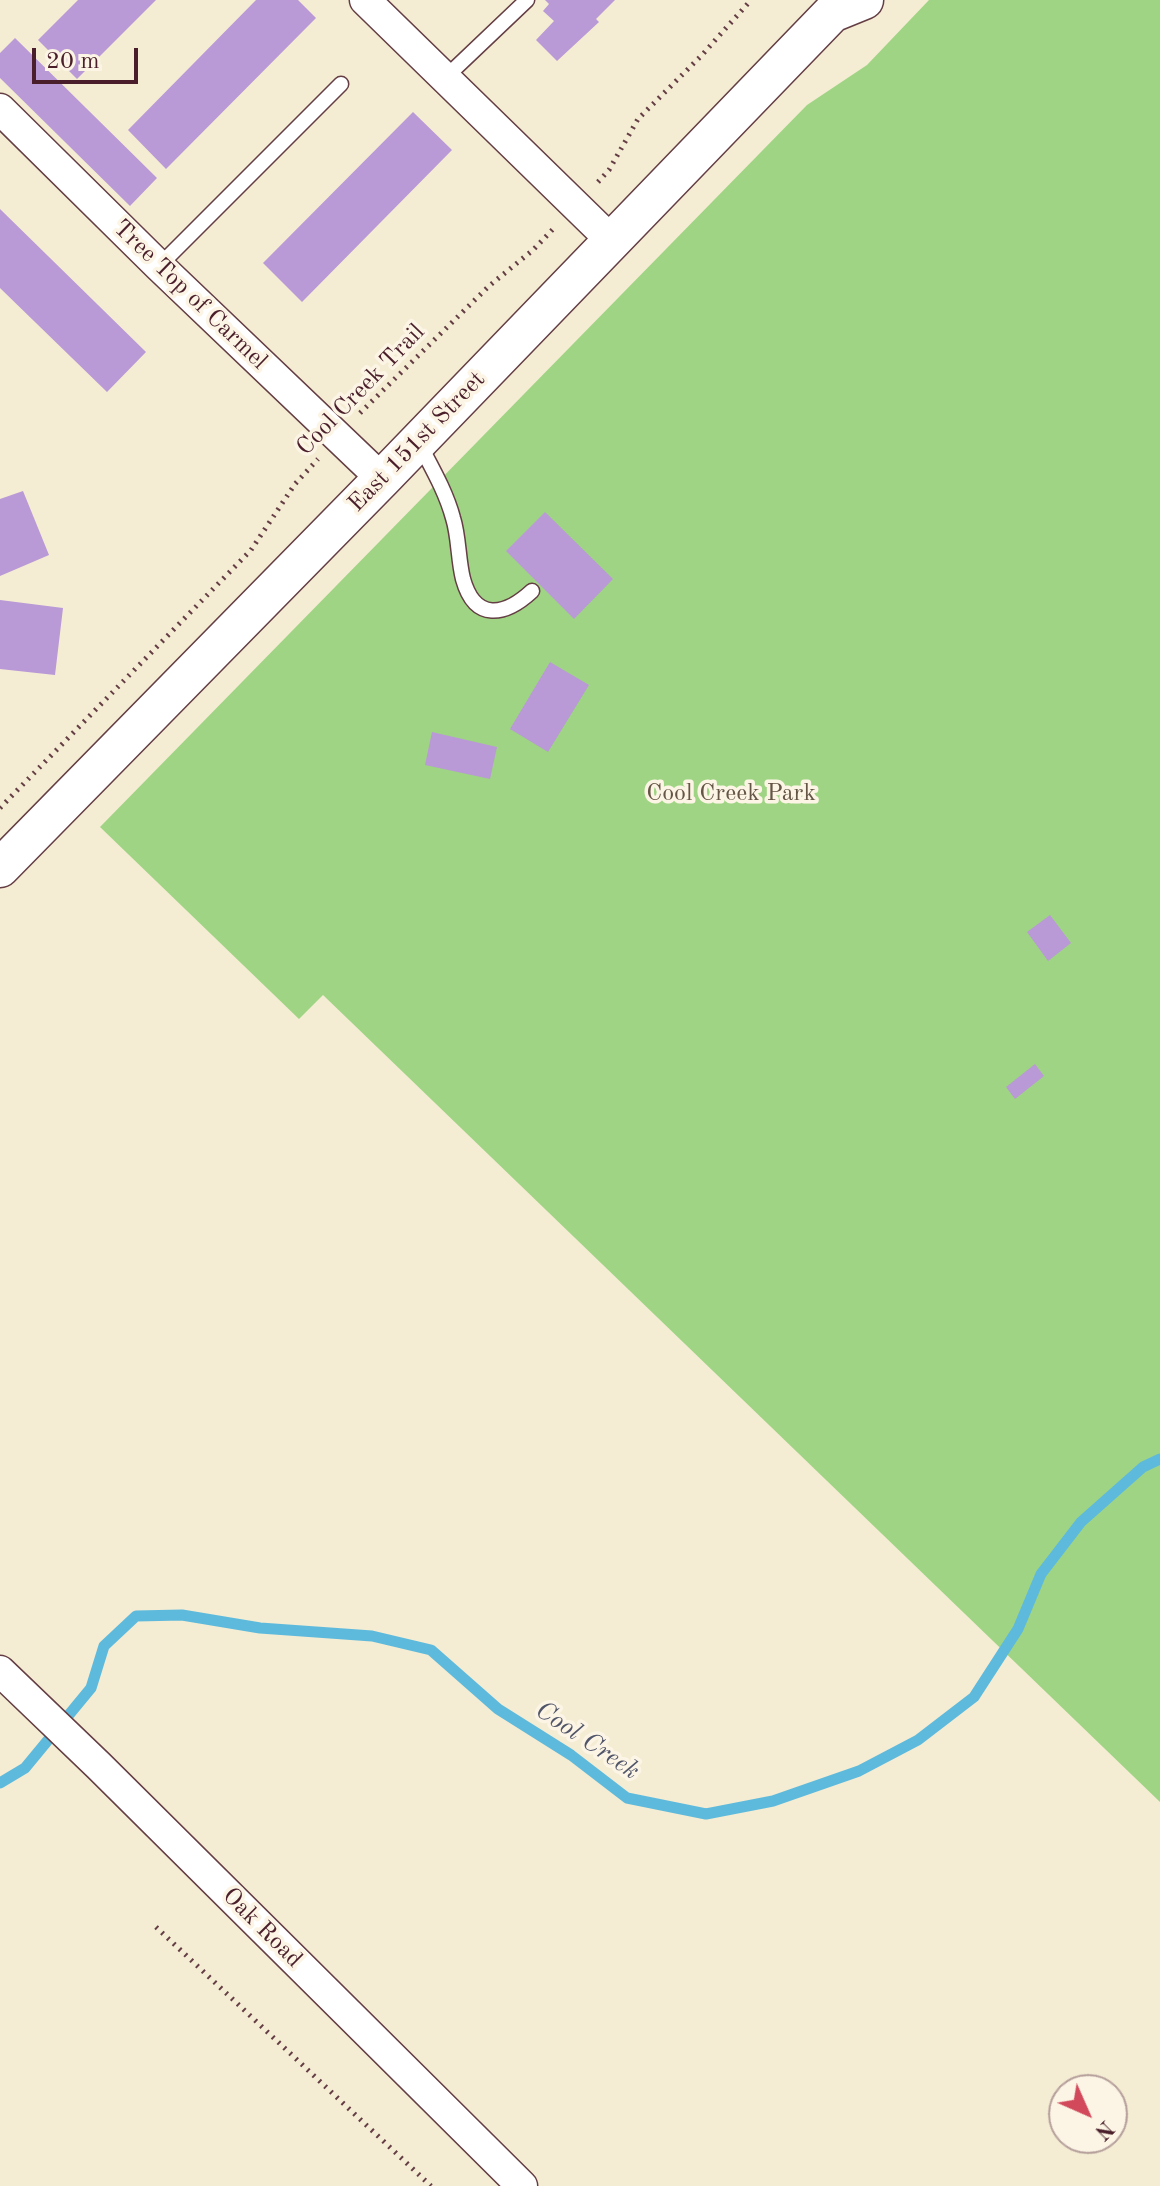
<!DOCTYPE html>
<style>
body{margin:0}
#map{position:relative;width:1160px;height:2186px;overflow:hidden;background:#f4ecd3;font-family:"Old Standard TT",serif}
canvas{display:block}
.north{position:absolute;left:1048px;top:2074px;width:80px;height:80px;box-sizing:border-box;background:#fcf5e5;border:2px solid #b59f9b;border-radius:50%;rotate:135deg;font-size:22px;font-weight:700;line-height:32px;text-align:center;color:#4a1f2b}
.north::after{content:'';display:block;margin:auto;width:28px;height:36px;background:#d1495b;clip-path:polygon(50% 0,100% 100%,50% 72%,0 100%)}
.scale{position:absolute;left:32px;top:48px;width:106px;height:36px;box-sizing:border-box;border:4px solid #4a1f2b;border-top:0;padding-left:10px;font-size:24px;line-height:28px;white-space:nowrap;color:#4a1f2b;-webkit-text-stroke:6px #fcf5e5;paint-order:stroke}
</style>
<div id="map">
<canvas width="1160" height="2186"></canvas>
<div class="north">N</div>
<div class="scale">20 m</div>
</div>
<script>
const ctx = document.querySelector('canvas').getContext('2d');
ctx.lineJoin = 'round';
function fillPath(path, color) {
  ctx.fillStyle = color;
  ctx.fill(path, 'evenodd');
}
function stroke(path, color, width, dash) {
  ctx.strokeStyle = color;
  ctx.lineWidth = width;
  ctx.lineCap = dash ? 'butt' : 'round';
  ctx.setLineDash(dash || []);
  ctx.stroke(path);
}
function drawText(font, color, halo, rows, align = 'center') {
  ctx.font = font + ' "Old Standard TT",serif';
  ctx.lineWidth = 7;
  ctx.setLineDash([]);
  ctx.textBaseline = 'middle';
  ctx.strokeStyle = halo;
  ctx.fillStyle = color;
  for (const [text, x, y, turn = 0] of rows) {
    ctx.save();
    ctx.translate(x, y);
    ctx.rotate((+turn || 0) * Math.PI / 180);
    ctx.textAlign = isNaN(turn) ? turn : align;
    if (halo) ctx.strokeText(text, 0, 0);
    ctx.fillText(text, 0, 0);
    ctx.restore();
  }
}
const green = new Path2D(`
 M 929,0 L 1160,0 L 1160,1802 L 323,995 L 299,1019 L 100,827 L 807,105 L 867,65 Z`);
const stream = new Path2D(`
 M 0,1783 L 25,1768 L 91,1688 L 104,1646 L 136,1616 L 182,1615 L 260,1628 L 372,1636 L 431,1650 L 498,1709 L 571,1755 L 627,1798 L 706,1814 L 773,1801 L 859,1771 L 918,1740 L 974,1697 L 1018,1629 L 1041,1574 L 1081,1522 L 1143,1467 L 1160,1459`);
const building = new Path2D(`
 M 78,0 L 156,0 L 77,79 L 38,40 Z
 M 256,0 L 298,0 L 316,18 L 166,169 L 128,130 Z
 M 545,0 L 615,0 L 596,19 L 599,22 L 557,61 L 536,40 L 554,21 L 543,11 L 549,4 Z
 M 15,38 L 157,178 L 130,206 L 0,78 L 0,53 Z
 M 413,112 L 452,150 L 302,302 L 263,263 Z
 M 0,209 L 146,352 L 107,392 L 0,288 Z
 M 23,491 L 49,555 L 0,576 L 0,499 Z
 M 545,512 L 613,579 L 574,619 L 506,551 Z
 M 0,600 L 63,608 L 55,675 L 0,669 Z
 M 550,662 L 589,685 L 548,752 L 510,729 Z
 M 432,732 L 497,747 L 490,779 L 425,765 Z
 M 1050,915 L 1071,943 L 1048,961 L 1027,932 Z
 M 1035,1064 L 1044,1076 L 1015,1099 L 1006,1087 Z`);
const path = new Path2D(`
 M 598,182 L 609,170 L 638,119 L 702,55 L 751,0
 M 360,413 L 489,286 L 533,250 L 555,227
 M 0,808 L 251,550 L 295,484 L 318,459
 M 156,1927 L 431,2186`);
const service = new Path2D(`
 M 445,78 L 527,0
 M 159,266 L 341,84
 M 420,445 C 432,468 446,492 453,518 C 459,537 458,559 463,579 C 475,622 505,616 532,591`);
const minor = new Path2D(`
 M 365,0 L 612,241
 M 0,109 L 159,266 L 382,479
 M 0,1671 L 99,1766 L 522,2186`);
const tertiary = new Path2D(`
 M 0,868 L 382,479 L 832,13 L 864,0`);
const streetNames = [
 ["Tree Top of Carmel",190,295,44],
 ["Cool Creek Trail",361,390,-46],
 ["East 151st Street",417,442,-46],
 ["Oak Road",262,1928,45]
];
const parkNames = [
 ["Cool Creek Park",731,794]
];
const waterNames = [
 ["Cool Creek",587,1741,34]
];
fillPath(green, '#9fd484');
stroke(stream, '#5ebadc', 11);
fillPath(building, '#b999d6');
stroke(service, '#643e44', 17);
stroke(minor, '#643e44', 33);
stroke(tertiary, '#643e44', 41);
stroke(path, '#643e44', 5, [2, 6]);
stroke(service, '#fff', 14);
stroke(minor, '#fff', 30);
stroke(tertiary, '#fff', 38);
drawText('24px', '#4a1f2b', '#fcf5e5', streetNames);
drawText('24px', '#645546', '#fcf5e5', parkNames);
drawText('italic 26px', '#515569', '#fcf5e5', waterNames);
</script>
